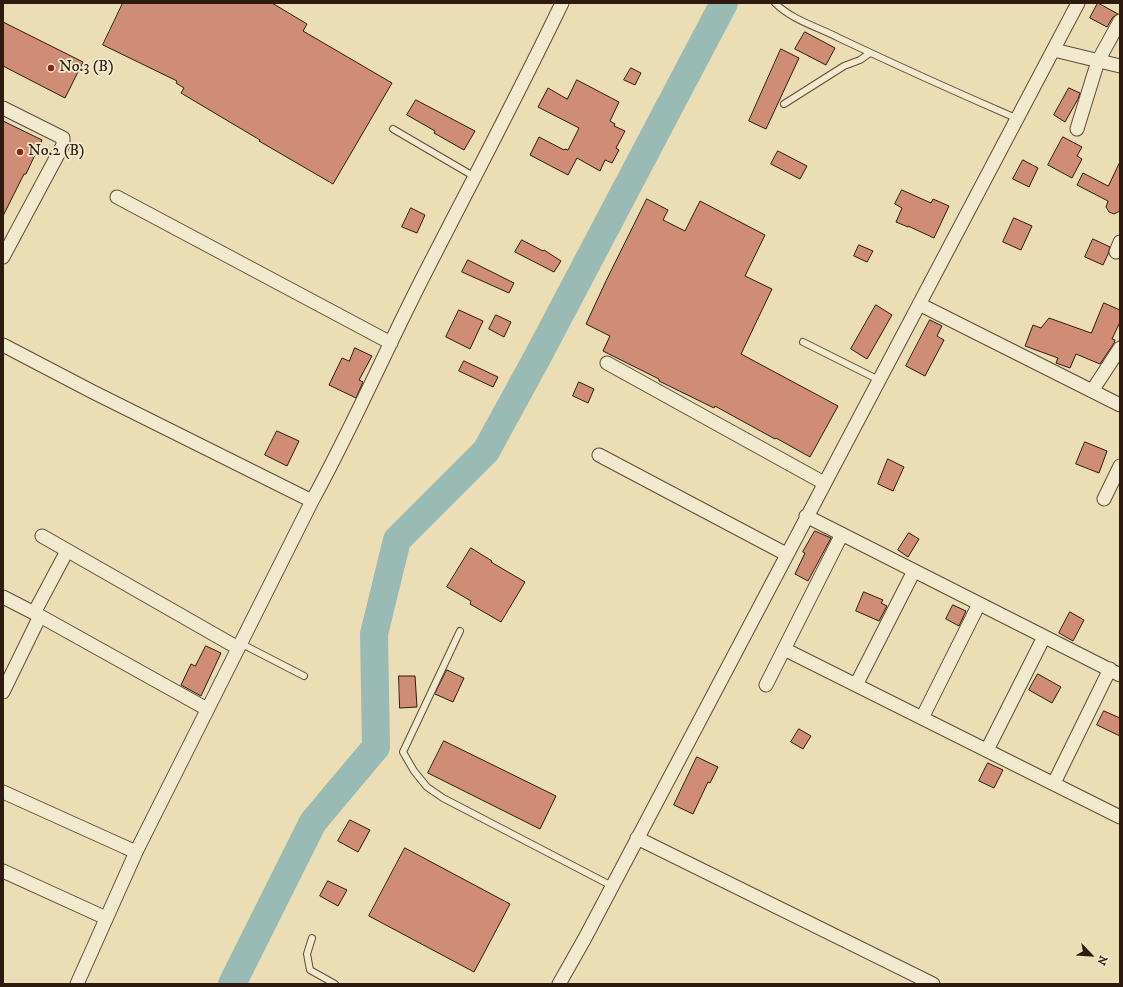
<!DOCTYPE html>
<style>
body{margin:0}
#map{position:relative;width:1123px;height:987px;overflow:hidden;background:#ebdeb5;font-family:"IM FELL DW Pica",serif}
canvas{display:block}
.frame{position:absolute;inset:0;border:4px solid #2e1a0f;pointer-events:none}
.north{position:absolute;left:1071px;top:935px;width:40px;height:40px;-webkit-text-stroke:3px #f2eacf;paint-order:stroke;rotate:115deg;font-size:11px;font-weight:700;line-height:16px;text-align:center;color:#2e1a0f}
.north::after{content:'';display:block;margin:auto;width:14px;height:18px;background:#2e1a0f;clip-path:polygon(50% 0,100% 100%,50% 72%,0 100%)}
</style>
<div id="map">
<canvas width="1123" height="987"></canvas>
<div class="frame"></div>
<div class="north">N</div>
</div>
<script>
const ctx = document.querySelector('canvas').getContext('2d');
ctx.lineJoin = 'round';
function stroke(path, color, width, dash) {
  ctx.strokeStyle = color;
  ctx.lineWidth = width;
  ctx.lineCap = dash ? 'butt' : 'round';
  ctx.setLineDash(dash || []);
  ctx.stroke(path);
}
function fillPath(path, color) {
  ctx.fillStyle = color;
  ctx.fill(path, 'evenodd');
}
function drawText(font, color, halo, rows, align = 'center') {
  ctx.font = font + ' "IM FELL DW Pica",serif';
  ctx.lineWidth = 3.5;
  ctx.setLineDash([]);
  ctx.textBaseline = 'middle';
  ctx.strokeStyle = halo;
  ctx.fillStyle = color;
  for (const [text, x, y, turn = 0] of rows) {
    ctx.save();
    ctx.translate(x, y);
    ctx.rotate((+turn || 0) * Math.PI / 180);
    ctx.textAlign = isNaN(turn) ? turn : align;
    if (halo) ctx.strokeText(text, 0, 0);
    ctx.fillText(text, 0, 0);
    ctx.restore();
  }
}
const river = new Path2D(`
 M 232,984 L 313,822 L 376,747 L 374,634 L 397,540 L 486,451 L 538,356 L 724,3`);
const building = new Path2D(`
 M 123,3 L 272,3 L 307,24 L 303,31 L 392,83 L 333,184 L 259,141 L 260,140 L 181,93 L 184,88 L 176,83 L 177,81 L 103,45 Z
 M 1098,3 L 1118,14 L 1113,17 L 1107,27 L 1090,18 Z
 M 3,22 L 83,62 L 65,98 L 3,66 Z
 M 805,32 L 835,48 L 826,65 L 795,49 Z
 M 781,49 L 799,58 L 766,129 L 749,121 Z
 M 631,68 L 641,73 L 635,85 L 624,80 Z
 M 577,80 L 619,102 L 610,121 L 615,124 L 614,126 L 625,131 L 616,148 L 619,150 L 612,163 L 605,160 L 600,171 L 577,158 L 568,175 L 530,155 L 539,137 L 564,150 L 565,149 L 568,150 L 579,128 L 538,107 L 548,88 L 567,99 Z
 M 1069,88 L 1080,93 L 1078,99 L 1065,122 L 1054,115 Z
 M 416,100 L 475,131 L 464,150 L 434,133 L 435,131 L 407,115 Z
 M 3,121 L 42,140 L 26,174 L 24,174 L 3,216 Z
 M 1063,137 L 1082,147 L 1077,156 L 1082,159 L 1072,178 L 1048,165 Z
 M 778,151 L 807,166 L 800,179 L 771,164 Z
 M 1023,160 L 1038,168 L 1029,187 L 1013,179 Z
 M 1120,162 L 1120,211 L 1114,214 L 1109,212 L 1106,207 L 1108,201 L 1077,185 L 1083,173 L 1108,186 Z
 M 902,190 L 931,203 L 933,199 L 949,206 L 934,238 L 908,226 L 908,227 L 896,222 L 902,208 L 895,204 Z
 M 647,199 L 668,210 L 663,220 L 685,231 L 700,201 L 765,235 L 745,276 L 772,289 L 741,354 L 838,406 L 810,457 L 776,438 L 775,439 L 715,406 L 714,408 L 659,381 L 659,379 L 603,351 L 610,336 L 586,324 L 606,281 Z
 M 411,208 L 425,215 L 417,233 L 402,227 Z
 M 1014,218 L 1032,226 L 1021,250 L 1003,242 Z
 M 1093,239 L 1110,247 L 1108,254 L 1103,265 L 1085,257 Z
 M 522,240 L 543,251 L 544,250 L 561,261 L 554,272 L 515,252 Z
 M 859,245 L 873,251 L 867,262 L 854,256 Z
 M 468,260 L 514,283 L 509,293 L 462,272 Z
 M 1104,303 L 1120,310 L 1120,322 L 1112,339 L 1115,340 L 1114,343 L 1100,364 L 1076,354 L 1070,368 L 1056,363 L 1058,358 L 1025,346 L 1033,325 L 1041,328 L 1049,318 L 1091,333 Z
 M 876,305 L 892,315 L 867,359 L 851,349 Z
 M 459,310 L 483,321 L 470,349 L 446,337 Z
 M 496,315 L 511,322 L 504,337 L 489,329 Z
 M 930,320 L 942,326 L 937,336 L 944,340 L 925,376 L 906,366 Z
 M 355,348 L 372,356 L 359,380 L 363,382 L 356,398 L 329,385 L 342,358 L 349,361 Z
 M 464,361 L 498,377 L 493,387 L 459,371 Z
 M 579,382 L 594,389 L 588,403 L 573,396 Z
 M 277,431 L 299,441 L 287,466 L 265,455 Z
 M 1085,442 L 1107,451 L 1099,473 L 1076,464 Z
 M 888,459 L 904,467 L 893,491 L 878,484 Z
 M 815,531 L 831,538 L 808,581 L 795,574 L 805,553 L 803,552 Z
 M 909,533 L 919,539 L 908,557 L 898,550 Z
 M 471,548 L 492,561 L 491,562 L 525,582 L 501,622 L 470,604 L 471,601 L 447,587 Z
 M 864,592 L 883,600 L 881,603 L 887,606 L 879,621 L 856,611 Z
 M 953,605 L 966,611 L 959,626 L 946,619 Z
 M 1070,612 L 1084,620 L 1073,641 L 1059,633 Z
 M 206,646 L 221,653 L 201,696 L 181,685 L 191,664 L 195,666 Z
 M 447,670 L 464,678 L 453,702 L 435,694 Z
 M 1038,674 L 1061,687 L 1052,703 L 1029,690 Z
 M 399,676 L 415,676 L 417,707 L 400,708 Z
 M 1104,711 L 1120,718 L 1120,736 L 1097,725 Z
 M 799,729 L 811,736 L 803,749 L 791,742 Z
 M 444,741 L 556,796 L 540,829 L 428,773 Z
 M 697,757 L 718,767 L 710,783 L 708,782 L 693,814 L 674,805 Z
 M 988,763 L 1003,770 L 994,788 L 979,781 Z
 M 350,820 L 370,830 L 358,852 L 338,841 Z
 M 405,848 L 510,904 L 474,972 L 369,916 Z
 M 328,881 L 347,890 L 338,906 L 320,896 Z`);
const lane = new Path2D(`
 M 775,3 C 792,20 818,27 839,38 C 898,66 958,93 1018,119
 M 784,104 L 844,66 L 860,60 L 870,53
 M 393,129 L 475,177
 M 803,342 L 879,380
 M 460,631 L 403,752 L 414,771 L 427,787 L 443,798 L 612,886
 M 240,643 L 304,676
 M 312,938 L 307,954 L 310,970 L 335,984`);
const street = new Path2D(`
 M 1054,50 L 1120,66
 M 3,108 L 63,138 L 63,145 L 3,257
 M 1077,129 L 1098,61 L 1120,21
 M 117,197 L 391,343
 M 1116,252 L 1120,242
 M 919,304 L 1120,405
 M 3,345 L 93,392 L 312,501
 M 607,363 L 824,483
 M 1092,391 L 1120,348
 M 599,455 L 786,554
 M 1104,499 L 1120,466
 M 806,516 L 1120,675
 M 42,536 L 238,648
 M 3,597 L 40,616 L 207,709
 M 34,613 L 67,551
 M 784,649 L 1120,817
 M 766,685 L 842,534
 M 856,685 L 914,571
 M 3,692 L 40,616
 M 922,718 L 979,604
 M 987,750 L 1044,637
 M 1054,783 L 1110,669
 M 3,792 L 136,852
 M 637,838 L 933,984
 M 3,871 L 106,918
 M 77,984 L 136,852 L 312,501 C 351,430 384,354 421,281 C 468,189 517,97 562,3
 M 559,984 L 585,938 L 1078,3`);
const markers = [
 [51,68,4,"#8f2418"],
 [20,152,4,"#8f2418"]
];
const poiNames = [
 ["No.3 (B)",59,68],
 ["No.2 (B)",28,152]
];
stroke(river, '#99bbb3', 28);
fillPath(building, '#d08d75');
stroke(building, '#2e1a0f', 1);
stroke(lane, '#5d4b38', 8);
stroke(street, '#5d4b38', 15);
stroke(lane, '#f2eacf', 6);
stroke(street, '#f2eacf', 13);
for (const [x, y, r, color] of markers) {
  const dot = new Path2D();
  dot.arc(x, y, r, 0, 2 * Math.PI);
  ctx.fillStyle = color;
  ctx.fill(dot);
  stroke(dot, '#f2eacf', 1.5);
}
drawText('16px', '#2e1a0f', '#f2eacf', poiNames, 'left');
</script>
